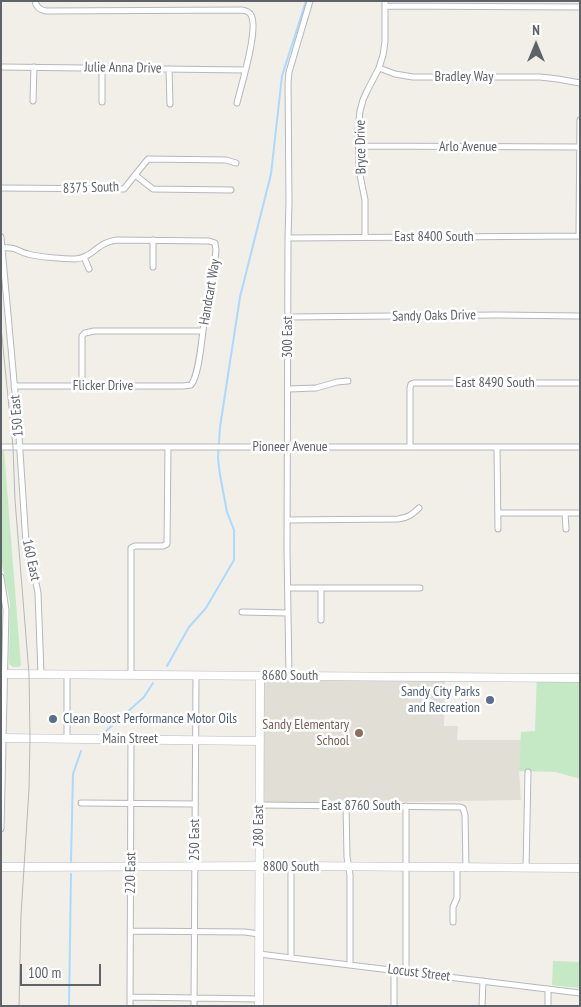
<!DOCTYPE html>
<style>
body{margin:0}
#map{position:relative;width:581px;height:1007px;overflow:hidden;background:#f1efe8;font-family:"PT Sans Narrow",sans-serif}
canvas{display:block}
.frame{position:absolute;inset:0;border:2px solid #5f6368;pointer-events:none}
.north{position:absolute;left:511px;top:20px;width:50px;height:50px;-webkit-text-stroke:4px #fff;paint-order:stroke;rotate:0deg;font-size:14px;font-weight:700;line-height:20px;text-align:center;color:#5f6368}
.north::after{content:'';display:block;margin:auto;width:18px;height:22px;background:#5f6368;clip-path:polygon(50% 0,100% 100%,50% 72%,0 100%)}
.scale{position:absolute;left:20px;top:964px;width:81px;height:22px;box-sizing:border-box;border:2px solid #5f6368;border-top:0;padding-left:6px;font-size:15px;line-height:18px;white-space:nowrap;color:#5f6368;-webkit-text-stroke:4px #fff;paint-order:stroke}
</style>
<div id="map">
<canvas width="581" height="1007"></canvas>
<div class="frame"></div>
<div class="north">N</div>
<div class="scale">100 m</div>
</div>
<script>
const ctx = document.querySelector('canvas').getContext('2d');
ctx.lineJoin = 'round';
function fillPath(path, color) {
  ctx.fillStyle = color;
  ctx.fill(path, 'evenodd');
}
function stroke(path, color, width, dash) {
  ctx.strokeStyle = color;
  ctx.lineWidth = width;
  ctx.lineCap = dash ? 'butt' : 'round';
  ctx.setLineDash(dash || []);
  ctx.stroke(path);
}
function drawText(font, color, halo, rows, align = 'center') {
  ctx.font = font + ' "PT Sans Narrow",sans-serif';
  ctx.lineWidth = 5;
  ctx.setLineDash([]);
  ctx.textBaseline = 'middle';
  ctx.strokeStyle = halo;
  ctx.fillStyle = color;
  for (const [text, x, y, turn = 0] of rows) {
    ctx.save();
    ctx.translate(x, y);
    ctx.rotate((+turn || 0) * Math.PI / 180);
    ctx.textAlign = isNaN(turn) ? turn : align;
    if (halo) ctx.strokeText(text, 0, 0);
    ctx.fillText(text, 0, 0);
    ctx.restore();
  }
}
const education = new Path2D(`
 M 264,673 L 445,674 L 444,726 L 458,726 L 457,740 L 521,740 L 519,771 L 521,800 L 260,804 Z`);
const green = new Path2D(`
 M 1,451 L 4,451 L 21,666 L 20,666 L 19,667 L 13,667 L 9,664 L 10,603 L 1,559 Z
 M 537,674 L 580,675 L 580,779 L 556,772 L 519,771 L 521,732 L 535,731 Z
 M 553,961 L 580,962 L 580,988 L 552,985 Z`);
const stream = new Path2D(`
 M 167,666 L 189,627 L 206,608 L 234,560 L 234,530 L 227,512 L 220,475 L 218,458 L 220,427 L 240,297 L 271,174 L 282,76 L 306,1
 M 105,732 L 144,697 L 153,683
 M 71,861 L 73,774 L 81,751
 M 69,1006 L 71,874`);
const street = new Path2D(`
 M 35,1 C 36,7 40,10 46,11 L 242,10 C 246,11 249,11 251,15 C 259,29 241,86 237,103
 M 385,6 L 580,7
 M 1,67 L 245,70
 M 102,68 L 102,102
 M 379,68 L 395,74 L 413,77 L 540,77 L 558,79 L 580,83
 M 169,69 L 170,104
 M 33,101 L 34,67
 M 358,146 L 579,147
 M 135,175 L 148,159 L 226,160 L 236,163
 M 1,188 L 124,189 L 135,175 L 153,189 L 231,190
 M 579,236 L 580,120
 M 1,237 L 19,437 L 26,543 L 32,563 L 38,593 L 41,674
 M 365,237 L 365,200 L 359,170 L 358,130 L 360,111 L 363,100 L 367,91 L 379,68 L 383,55 L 385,42 L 385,1
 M 288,238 L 580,236
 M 153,240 L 153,267
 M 2,248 C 18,247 16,251 28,254 C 38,257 65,259 75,259 C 93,258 97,242 117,240 L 209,241 L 215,243 L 216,250 C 214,272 209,294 205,316 C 202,332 200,374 191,385 L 183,386 L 14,386
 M 84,257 L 89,269
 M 288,317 L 498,315 L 580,316
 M 82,386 L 82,336 L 85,333 L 94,331 L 203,331
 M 288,389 L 316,388 L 337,382 L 348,381
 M 1,447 L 580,447
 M 410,447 L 410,388 L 411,384 L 414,383 L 580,383
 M 497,447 L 498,529
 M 498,513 L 580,513
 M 565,513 L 566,529
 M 287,520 L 398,519 C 408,518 413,514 419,508
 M 1,577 L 6,610 L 1,829
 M 288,588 L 420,588
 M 242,612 L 288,613
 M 321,620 L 321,588
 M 131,674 L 131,548 L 135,546 L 163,546 L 167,544 L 168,447
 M 289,676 L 287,551 L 288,238 L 289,203 L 288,83 L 289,72 L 310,1
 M 67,739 L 67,674
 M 81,803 L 195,804
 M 259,805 L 460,807 L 463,808 L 465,815 L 466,868
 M 346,805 L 347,857 L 350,875 L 350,965
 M 406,806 L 406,972
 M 291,866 L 291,958
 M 526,868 L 528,772
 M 453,922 L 453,907 L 457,898 L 457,868
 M 130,931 L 245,932 L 259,934
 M 259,954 L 580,993
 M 394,970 L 394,1006
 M 548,989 L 548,1006
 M 130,997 L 259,999
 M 130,1006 L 131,739
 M 194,1006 L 196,675
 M 482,1006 L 483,981`);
const secondary = new Path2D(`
 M 1,674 L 580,678
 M 1,738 L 260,741
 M 1,867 L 291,866 L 580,868
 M 259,1006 L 260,676`);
const tram = new Path2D(`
 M 1,327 L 13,447 L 15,500 L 29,674 L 30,738 L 29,789 L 21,915 L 19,1006`);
const markers = [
 [490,700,5,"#5c6f8a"],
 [53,719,5,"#5c6f8a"],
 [359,733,5,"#8d6e63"]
];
const streetNames = [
 ["Julie Anna Drive",123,68,1],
 ["Bradley Way",464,77],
 ["Bryce Drive",361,147,-91],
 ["Arlo Avenue",468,147],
 ["8375 South",91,188,-2],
 ["East 8400 South",434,237],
 ["Handcart Way",210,292,-80],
 ["Sandy Oaks Drive",434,316,-1],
 ["300 East",288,337,-90],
 ["East 8490 South",495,383],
 ["Flicker Drive",103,386],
 ["150 East",17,416,-95],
 ["Pioneer Avenue",290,447],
 ["160 East",31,560,78],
 ["8680 South",290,676],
 ["Main Street",130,739],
 ["East 8760 South",361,806],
 ["280 East",259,826,-90],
 ["250 East",195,840,-90],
 ["8800 South",291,867],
 ["220 East",131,873,-89],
 ["Locust Street",419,973,7]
];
const serviceNames = [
 ["Sandy City Parks",480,692],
 ["and Recreation",480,708],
 ["Clean Boost Performance Motor Oils",63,719,"left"]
];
const educationNames = [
 ["Sandy Elementary",349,725],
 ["School",349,741]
];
fillPath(education, '#e1ded6');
fillPath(green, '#c5e8c5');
stroke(stream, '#aadaff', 2);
stroke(street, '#b5b8bc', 7);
stroke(secondary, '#b6babf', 9);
stroke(street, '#fff', 5);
stroke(secondary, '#fff', 8);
stroke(tram, '#b6b7b8', 1);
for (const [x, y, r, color] of markers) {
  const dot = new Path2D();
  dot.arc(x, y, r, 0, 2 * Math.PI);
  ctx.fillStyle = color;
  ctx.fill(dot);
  stroke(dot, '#fff', 2);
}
drawText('14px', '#5f6368', '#fff', streetNames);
drawText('14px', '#4e5e75', '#fff', serviceNames, 'right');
drawText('14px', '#785e54', '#fff', educationNames, 'right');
</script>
